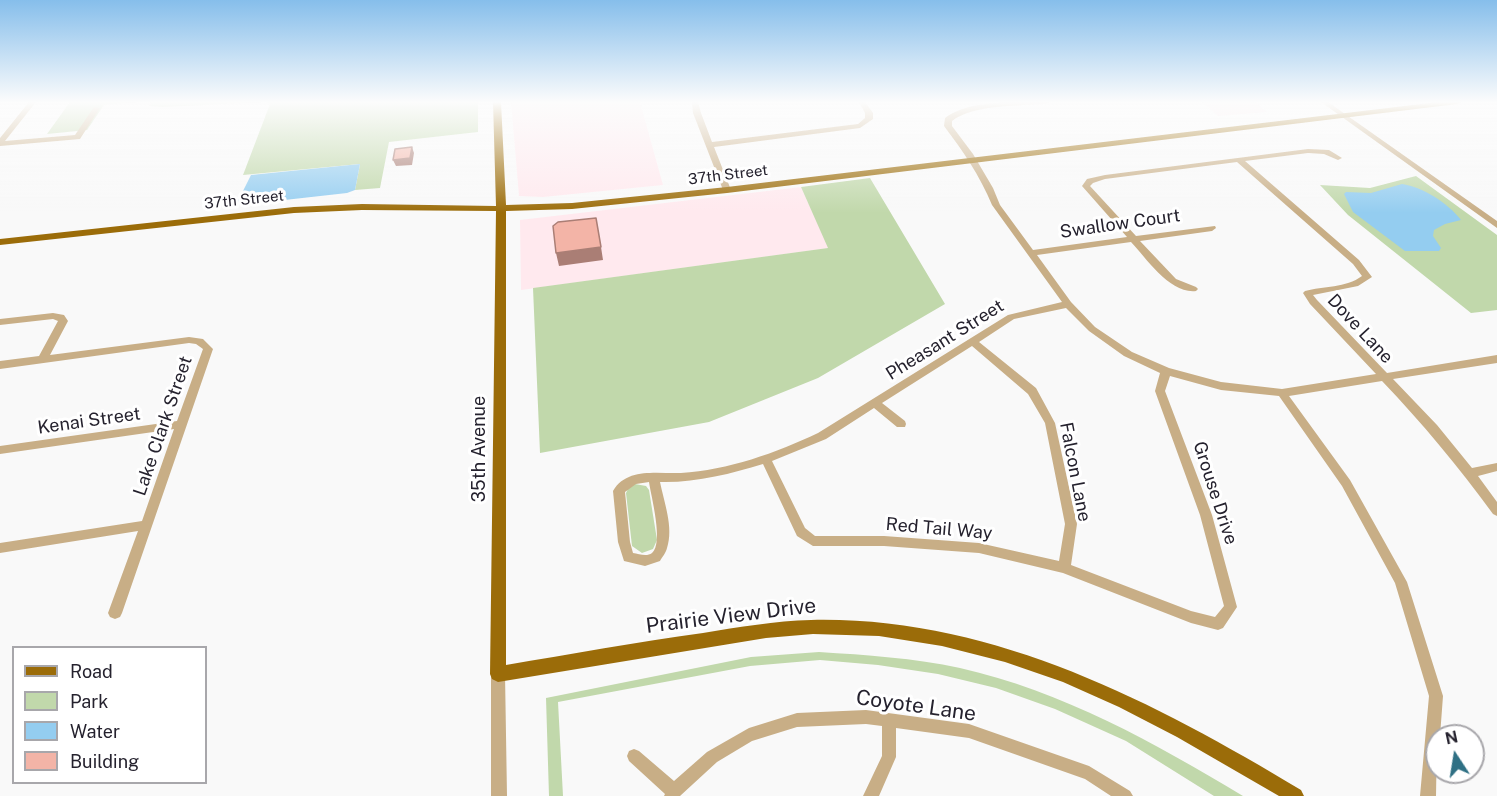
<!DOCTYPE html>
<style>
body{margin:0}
#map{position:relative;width:1497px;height:796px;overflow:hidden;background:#f9f9f9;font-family:"Public Sans",sans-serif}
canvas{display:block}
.legend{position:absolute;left:12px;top:646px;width:195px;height:138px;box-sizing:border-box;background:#fff;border:2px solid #a8a7ab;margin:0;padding:8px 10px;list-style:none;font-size:18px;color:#25222e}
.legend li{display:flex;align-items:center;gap:12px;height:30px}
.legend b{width:30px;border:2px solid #a8a7ab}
.north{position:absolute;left:1425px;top:724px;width:60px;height:60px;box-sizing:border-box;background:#fff;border:2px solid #a8a7ab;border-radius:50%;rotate:348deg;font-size:16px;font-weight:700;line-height:24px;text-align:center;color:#25222e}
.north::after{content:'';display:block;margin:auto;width:21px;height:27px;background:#2f7084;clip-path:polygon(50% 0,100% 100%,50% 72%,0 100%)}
</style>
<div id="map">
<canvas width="1497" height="796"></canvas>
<ul class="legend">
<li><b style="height:8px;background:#9b6c09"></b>Road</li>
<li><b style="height:16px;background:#c1d8ab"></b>Park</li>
<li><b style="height:16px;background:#94cdf0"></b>Water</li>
<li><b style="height:16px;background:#f3b4a7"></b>Building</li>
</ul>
<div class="north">N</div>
</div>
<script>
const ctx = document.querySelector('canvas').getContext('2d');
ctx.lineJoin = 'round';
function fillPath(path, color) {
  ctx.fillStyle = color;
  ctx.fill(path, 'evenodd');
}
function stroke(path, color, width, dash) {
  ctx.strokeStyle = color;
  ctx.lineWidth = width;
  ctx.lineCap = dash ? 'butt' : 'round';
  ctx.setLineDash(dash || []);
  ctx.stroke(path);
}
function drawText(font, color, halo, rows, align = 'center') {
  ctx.font = font + ' "Public Sans",sans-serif';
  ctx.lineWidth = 6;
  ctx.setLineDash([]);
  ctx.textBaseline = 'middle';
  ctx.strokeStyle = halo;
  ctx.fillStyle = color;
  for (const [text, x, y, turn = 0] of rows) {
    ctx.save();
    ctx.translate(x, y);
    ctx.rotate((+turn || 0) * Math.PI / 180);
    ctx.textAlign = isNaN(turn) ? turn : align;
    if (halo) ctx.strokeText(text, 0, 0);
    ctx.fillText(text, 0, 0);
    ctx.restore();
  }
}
const commercial = new Path2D(`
 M 511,102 L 640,102 L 663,185 L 543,197 L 519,196 Z
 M 1202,102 L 1255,102 L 1267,112 L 1218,116 Z
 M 801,187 L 829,248 L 521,290 L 520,220 Z`);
const green = new Path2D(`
 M 70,102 L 138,102 L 104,105 L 87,130 L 47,134 Z
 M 151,102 L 264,102 L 163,107 L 149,106 Z
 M 267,102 L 478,102 L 478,132 L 389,142 L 380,188 L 355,190 L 360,164 L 243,175 L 270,104 Z
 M 1416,176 L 1497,235 L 1497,310 L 1471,313 L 1348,215 L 1320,185 L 1370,188 Z
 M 870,178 L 945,304 L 818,378 L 709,422 L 540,453 L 533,288 L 828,248 L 801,187 Z
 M 635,484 L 646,486 L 649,490 L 657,540 L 653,549 L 642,553 L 632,546 L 626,493 L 629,487 Z
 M 819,652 C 866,655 914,658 960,668 C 1062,691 1155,743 1243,796 L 1214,796 L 1126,741 L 1055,709 L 996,688 L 938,674 L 878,665 L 820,660 L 750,666 L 558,702 L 563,796 L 549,796 L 546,698 L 751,657 Z`);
const water = new Path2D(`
 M 360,164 L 355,190 L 347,193 L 240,205 L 238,201 L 251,175 Z
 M 1402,184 C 1423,187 1448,203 1461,220 L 1445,224 L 1434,230 L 1433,236 L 1441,248 L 1439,251 L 1405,251 L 1353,212 L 1344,194 L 1346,192 L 1371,193 Z`);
const minor = new Path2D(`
 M 29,102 L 36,102 L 5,141 L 75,135 L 94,107 L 100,108 L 80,139 L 0,146 L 0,138 Z
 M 692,102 L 698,102 L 701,113 L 712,142 L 858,124 L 865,118 L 865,113 L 859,102 L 865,102 L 873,113 L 873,119 L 860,128 L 714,147 L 731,190 L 727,192 L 723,190 L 693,113 Z
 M 1014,102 L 1049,102 L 1046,104 C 1018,106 974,104 952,121 L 952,126 L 973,154 L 993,188 L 1000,205 L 1033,250 L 1127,237 L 1082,186 L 1087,179 L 1105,175 L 1308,149 L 1329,150 L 1342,158 L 1338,160 L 1324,154 L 1308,153 L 1245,161 L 1359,260 L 1372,277 L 1358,286 L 1313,295 L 1317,300 L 1387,373 L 1497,355 L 1497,363 L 1393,379 L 1437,425 L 1472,468 L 1497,463 L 1497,471 L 1478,476 L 1497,502 L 1497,516 L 1493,514 C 1458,466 1423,424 1382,381 L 1289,396 L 1350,480 L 1407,582 L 1443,696 L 1440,736 L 1437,736 L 1436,796 L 1420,796 L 1429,696 L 1395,583 L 1342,486 L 1279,396 L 1221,390 L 1170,376 L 1165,391 L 1212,515 L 1237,607 L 1223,628 L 1218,630 L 1191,623 L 1063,573 L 979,553 L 884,546 L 813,546 L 797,536 L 763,464 C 730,474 695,483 660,482 C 664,502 674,528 667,548 C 666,553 662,557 660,561 L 645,566 L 624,561 L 618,542 L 613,491 C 627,467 658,474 681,473 C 728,470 776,453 818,433 L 1008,315 L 1062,302 L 992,205 C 980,176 963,151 944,126 L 945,118 C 964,104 991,103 1014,102 ZM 1237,162 L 1353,264 L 1362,276 C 1346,288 1323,286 1305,291 L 1303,293 L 1310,304 L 1376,374 L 1282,389 L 1221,382 L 1169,368 L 1132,352 L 1095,327 L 1071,302 L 1037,255 L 1131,242 C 1147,259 1170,294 1196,291 L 1198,289 L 1196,287 L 1176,279 L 1140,241 L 1212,231 L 1216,228 L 1215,226 L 1136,236 L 1090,186 L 1093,183 L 1105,179 ZM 1066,308 L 1089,331 L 1124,356 L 1160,373 L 1155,391 L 1200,515 L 1224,606 L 1215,617 L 1191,611 L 1071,565 L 1077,524 L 1055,423 L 1036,388 L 979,342 L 1014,319 ZM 972,346 L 1028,394 L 1045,423 L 1065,524 L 1059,561 L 979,543 L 884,536 L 815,536 L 805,528 L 772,461 L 826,439 L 874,408 L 897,427 L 905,427 L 906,424 L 905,421 L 882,403 ZM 649,482 C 651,496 664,543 652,553 C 647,557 639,554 633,553 L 630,542 L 625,492 L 636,484 Z
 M 1321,102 L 1328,102 L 1497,221 L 1497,228 Z
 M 53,313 L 64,315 L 68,321 L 50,355 L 189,337 L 203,339 L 213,349 L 122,613 L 120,617 L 115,619 L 110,617 L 108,613 L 138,531 L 0,553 L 0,543 L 142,521 L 174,429 L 0,454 L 0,446 L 177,421 L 203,349 L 196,344 L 189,343 L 0,369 L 0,361 L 39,356 L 58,321 L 53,319 L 0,325 L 0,319 Z
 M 498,667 L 503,669 L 505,674 L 507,796 L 491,796 L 491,674 L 493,669 Z
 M 866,710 L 969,724 L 1089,766 L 1130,791 L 1133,796 L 1111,796 L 1085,779 L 969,738 L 896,728 L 896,757 L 879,796 L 863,796 L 882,756 L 882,726 L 866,724 L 797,727 L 752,741 L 717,762 L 680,796 L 664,796 L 665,794 L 629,761 L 627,756 L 629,751 L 634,749 L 639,751 L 674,781 L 707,752 L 749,728 L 797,713 Z`);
const major = new Path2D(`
 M 493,102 L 501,102 L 506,205 L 572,203 L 727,187 L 1438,102 L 1461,102 L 1457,104 L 727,193 L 572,209 L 506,211 L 506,665 C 571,654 637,642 703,633 C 739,627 775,621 811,620 C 990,616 1151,700 1301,790 L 1304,796 L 1279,796 L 1177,737 L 1119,707 L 1063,682 L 1005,662 L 942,646 L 879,636 L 813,634 L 766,638 L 498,682 L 492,679 L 490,674 L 496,211 L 362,210 L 294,213 L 0,245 L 0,239 L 294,207 L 362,204 L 496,206 Z`);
const shadedWall = new Path2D(`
 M 412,147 L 414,153 L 412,165 L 396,166 L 393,160 Z
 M 601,247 L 603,260 L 559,266 L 556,253 Z`);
const building = new Path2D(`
 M 412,147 L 410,158 L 393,160 L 395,149 Z
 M 596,218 L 601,247 L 556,253 L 553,226 L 558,222 Z`);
const farStreetnames = [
 ["37th Street",728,175,-7],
 ["37th Street",244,200,-6]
];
const streetNames = [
 ["Swallow Court",1120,224,-8],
 ["Dove Lane",1360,329,47],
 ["Pheasant Street",945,340,-32],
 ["Kenai Street",89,421,-8],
 ["Lake Clark Street",163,426,-71],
 ["35th Avenue",479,449,-90],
 ["Falcon Lane",1075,472,79],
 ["Grouse Drive",1215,493,72],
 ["Red Tail Way",939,529,5]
];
const nearStreetnames = [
 ["Prairie View Drive",731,616,-7],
 ["Coyote Lane",916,706,8]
];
fillPath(commercial, '#ffe9ee');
fillPath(green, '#c1d8ab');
fillPath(water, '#94cdf0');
fillPath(minor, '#c8ae86');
fillPath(major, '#9b6c09');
fillPath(shadedWall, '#aa7e75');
fillPath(building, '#f3b4a7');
stroke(building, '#aa7e75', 1.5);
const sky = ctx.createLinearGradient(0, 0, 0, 213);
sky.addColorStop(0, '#86beeb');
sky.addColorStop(0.48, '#fcfcfc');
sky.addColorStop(1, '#fcfcfc00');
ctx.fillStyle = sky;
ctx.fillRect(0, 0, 1497, 213);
drawText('15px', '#25222e', '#fff', farStreetnames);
drawText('18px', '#25222e', '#fff', streetNames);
drawText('21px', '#25222e', '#fff', nearStreetnames);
</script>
